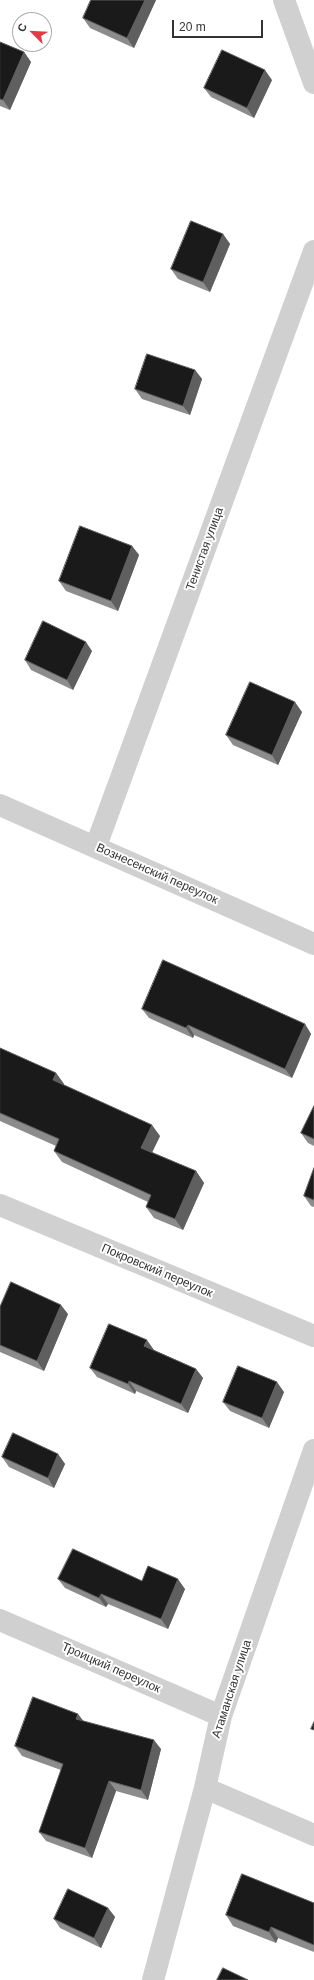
<!DOCTYPE html>
<meta charset="utf-8">
<style>
body{margin:0}
#map{position:relative;width:314px;height:1980px;overflow:hidden;background:#fff;font-family:Helvetica,sans-serif}
canvas{display:block}
.north{position:absolute;left:12px;top:12px;width:40px;height:40px;box-sizing:border-box;background:#fff;border:1px solid #adadad;border-radius:50%;rotate:294deg;font-size:11px;font-weight:700;line-height:16px;text-align:center;color:#333}
.north::after{content:'';display:block;margin:auto;width:14px;height:18px;background:#e63946;clip-path:polygon(50% 0,100% 100%,50% 72%,0 100%)}
.scale{position:absolute;left:172px;top:20px;width:91px;height:18px;box-sizing:border-box;border:2px solid #333;border-top:0;padding-left:5px;font-size:12px;line-height:14px;white-space:nowrap;color:#333;-webkit-text-stroke:3px #fff;paint-order:stroke}
</style>
<div id="map">
<canvas width="314" height="1980"></canvas>
<div class="north">С</div>
<div class="scale">20 m</div>
</div>
<script>
const ctx = document.querySelector('canvas').getContext('2d');
ctx.lineJoin = 'round';
function stroke(path, color, width, dash) {
  ctx.strokeStyle = color;
  ctx.lineWidth = width;
  ctx.lineCap = dash ? 'butt' : 'round';
  ctx.setLineDash(dash || []);
  ctx.stroke(path);
}
function fillPath(path, color) {
  ctx.fillStyle = color;
  ctx.fill(path, 'evenodd');
}
function drawText(font, color, halo, rows, align = 'center') {
  ctx.font = font + ' Helvetica,sans-serif';
  ctx.lineWidth = 4;
  ctx.setLineDash([]);
  ctx.textBaseline = 'middle';
  ctx.strokeStyle = halo;
  ctx.fillStyle = color;
  for (const [text, x, y, turn = 0] of rows) {
    ctx.save();
    ctx.translate(x, y);
    ctx.rotate((+turn || 0) * Math.PI / 180);
    ctx.textAlign = isNaN(turn) ? turn : align;
    if (halo) ctx.strokeText(text, 0, 0);
    ctx.fillText(text, 0, 0);
    ctx.restore();
  }
}
const minor = new Path2D(`
 M 284,0 L 314,83
 M 0,805 L 314,944
 M 96,846 L 314,251
 M 0,1205 L 314,1336
 M 0,1620 L 221,1716
 M 205,1788 L 314,1835
 M 153,1980 L 205,1788 L 221,1716 L 314,1450`);
const wall = new Path2D(`
 M 156,0 L 134,48 L 90,28 L 83,18 Z
 M 0,42 L 24,52 L 31,62 L 10,110 L 0,106 Z
 M 272,80 L 254,118 L 211,97 L 204,88 Z
 M 223,234 L 230,244 L 210,292 L 178,279 L 171,269 Z
 M 195,370 L 202,379 L 190,415 L 142,399 L 135,389 Z
 M 132,546 L 139,555 L 118,611 L 66,591 L 59,581 Z
 M 92,651 L 73,690 L 31,670 L 25,660 Z
 M 302,712 L 278,765 L 233,745 L 226,735 Z
 M 142,1009 L 305,1024 L 311,1034 L 292,1078 L 194,1035 L 193,1038 L 149,1018 Z
 M 0,1048 L 56,1073 L 64,1084 L 64,1085 L 160,1136 L 152,1152 L 196,1171 L 204,1183 L 183,1230 L 154,1218 L 146,1207 L 148,1202 L 62,1162 L 54,1151 L 56,1146 L 0,1121 Z
 M 314,1106 L 314,1146 L 308,1143 L 301,1133 Z
 M 314,1168 L 314,1207 L 311,1206 L 304,1196 Z
 M 0,1307 L 68,1314 L 44,1371 L 0,1352 Z
 M 154,1350 L 196,1369 L 203,1378 L 188,1413 L 136,1391 L 135,1394 L 97,1377 L 90,1368 Z
 M 284,1392 L 269,1428 L 230,1411 L 223,1402 Z
 M 58,1454 L 65,1464 L 54,1488 L 9,1467 L 2,1457 Z
 M 58,1579 L 142,1581 L 185,1589 L 168,1629 L 108,1604 L 106,1607 L 65,1588 Z
 M 83,1721 L 161,1749 L 148,1800 L 116,1791 L 92,1858 L 46,1841 L 39,1832 L 61,1770 L 22,1756 L 15,1746 Z
 M 314,1903 L 314,1952 L 278,1938 L 276,1943 L 233,1926 L 226,1915 Z
 M 108,1908 L 115,1917 L 101,1948 L 60,1928 L 54,1919 Z`);
const shadedWall = new Path2D(`
 M 145,0 L 156,0 L 134,48 L 127,38 Z
 M 24,52 L 31,62 L 10,110 L 3,100 Z
 M 265,70 L 272,80 L 254,118 L 247,108 Z
 M 223,234 L 230,244 L 210,292 L 203,282 Z
 M 195,370 L 202,379 L 190,415 L 183,406 Z
 M 132,546 L 139,555 L 118,611 L 111,601 Z
 M 86,642 L 92,651 L 73,690 L 67,680 Z
 M 295,702 L 302,712 L 278,765 L 272,755 Z
 M 305,1024 L 311,1034 L 292,1078 L 285,1069 Z
 M 188,1025 L 194,1035 L 193,1038 L 186,1028 Z
 M 56,1073 L 64,1084 L 61,1092 L 53,1080 Z
 M 152,1125 L 160,1136 L 149,1159 L 141,1148 Z
 M 196,1171 L 204,1183 L 183,1230 L 175,1219 Z
 M 61,1305 L 68,1314 L 44,1371 L 37,1361 Z
 M 147,1340 L 154,1350 L 151,1355 L 144,1346 Z
 M 196,1369 L 203,1378 L 188,1413 L 181,1404 Z
 M 129,1381 L 136,1391 L 135,1394 L 128,1384 Z
 M 277,1382 L 284,1392 L 269,1428 L 262,1418 Z
 M 58,1454 L 65,1464 L 54,1488 L 48,1478 Z
 M 178,1579 L 185,1589 L 168,1629 L 161,1619 Z
 M 101,1594 L 108,1604 L 106,1607 L 99,1598 Z
 M 78,1714 L 85,1723 L 76,1719 Z
 M 154,1740 L 161,1749 L 148,1800 L 141,1790 Z
 M 109,1781 L 116,1791 L 92,1858 L 85,1848 Z
 M 108,1908 L 115,1917 L 101,1948 L 94,1938 Z
 M 271,1927 L 278,1938 L 276,1943 L 269,1932 Z`);
const building = new Path2D(`
 M 91,0 L 145,0 L 127,38 L 83,18 Z
 M 0,42 L 24,52 L 3,100 L 0,99 Z
 M 222,50 L 265,70 L 247,108 L 204,88 Z
 M 191,221 L 223,234 L 203,282 L 171,269 Z
 M 147,354 L 195,370 L 183,406 L 135,389 Z
 M 80,526 L 132,546 L 111,601 L 59,581 Z
 M 43,621 L 86,642 L 67,680 L 25,660 Z
 M 250,682 L 295,702 L 272,755 L 226,735 Z
 M 163,960 L 305,1024 L 285,1069 L 188,1025 L 186,1028 L 142,1009 Z
 M 0,1048 L 56,1073 L 53,1080 L 152,1125 L 141,1148 L 196,1171 L 175,1219 L 146,1207 L 151,1195 L 54,1151 L 59,1139 L 0,1113 Z
 M 314,1106 L 314,1139 L 301,1133 Z
 M 314,1168 L 314,1200 L 304,1196 Z
 M 11,1282 L 61,1305 L 37,1361 L 0,1345 L 0,1307 Z
 M 109,1324 L 147,1340 L 144,1346 L 196,1369 L 181,1404 L 129,1381 L 128,1384 L 90,1368 Z
 M 238,1366 L 277,1382 L 262,1418 L 223,1402 Z
 M 13,1433 L 58,1454 L 48,1478 L 2,1457 Z
 M 73,1549 L 142,1581 L 148,1566 L 178,1579 L 161,1619 L 101,1594 L 99,1598 L 58,1579 Z
 M 33,1697 L 78,1714 L 76,1719 L 154,1740 L 141,1790 L 109,1781 L 85,1848 L 39,1832 L 63,1764 L 15,1746 Z
 M 314,1722 L 314,1730 L 311,1729 Z
 M 242,1874 L 314,1903 L 314,1945 L 271,1927 L 269,1932 L 226,1915 Z
 M 68,1889 L 108,1908 L 94,1938 L 54,1919 Z
 M 223,1968 L 248,1980 L 217,1980 Z`);
const streetNames = [
 ["Тенистая улица",205,549,-70],
 ["Вознесенский переулок",157,874,24],
 ["Покровский переулок",157,1271,23],
 ["Троицкий переулок",111,1668,24],
 ["Атаманская улица",232,1689,-72]
];
stroke(minor, '#d0d0d0', 22);
fillPath(wall, '#8c8c8c');
fillPath(shadedWall, '#5f5f5f');
fillPath(building, '#1a1a1a');
stroke(building, '#5f5f5f', 1);
drawText('12px', '#333', '#fff', streetNames);
</script>
